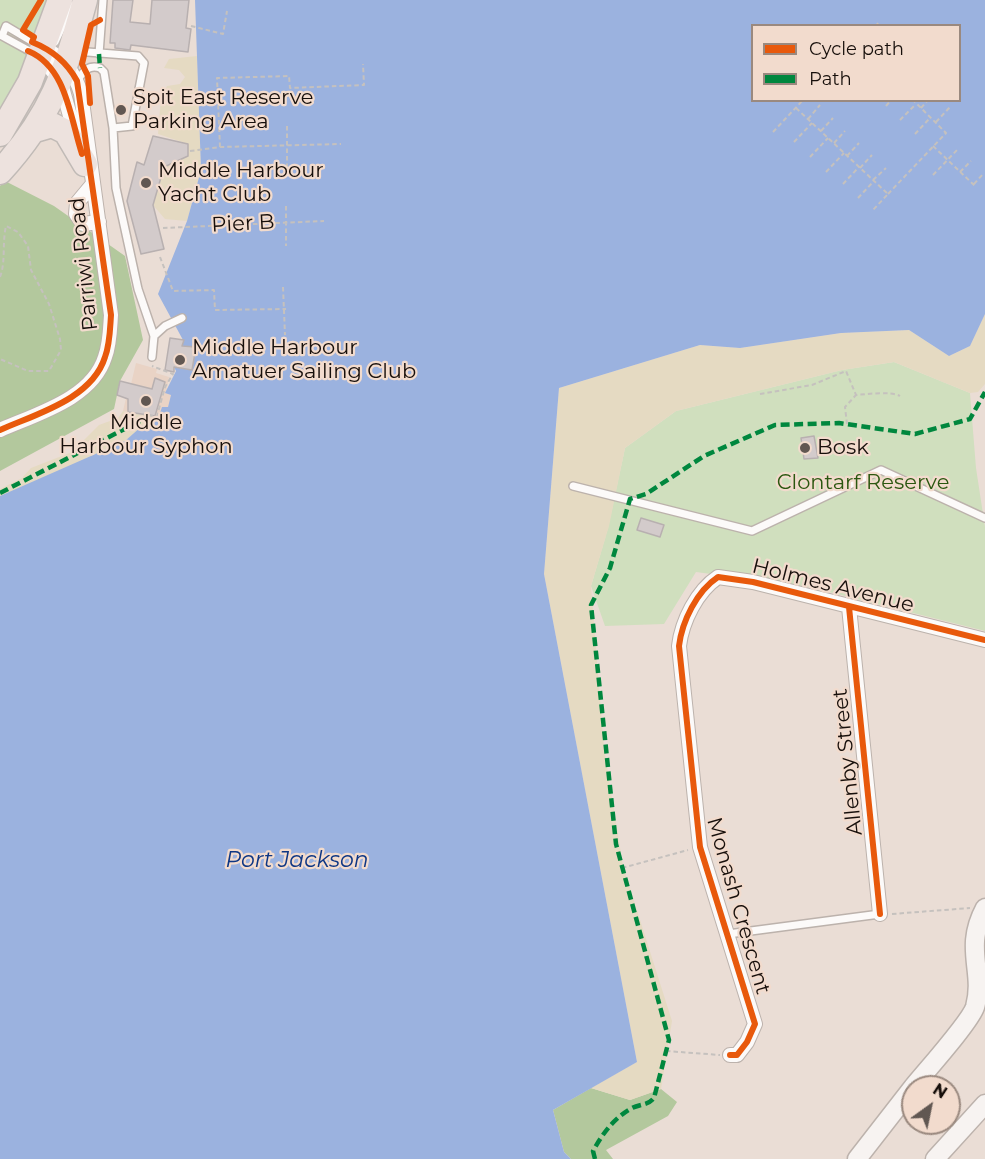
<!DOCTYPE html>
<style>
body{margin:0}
#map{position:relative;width:985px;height:1159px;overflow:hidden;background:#eaddd5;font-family:Montserrat,sans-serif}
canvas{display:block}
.legend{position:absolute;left:751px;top:24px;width:210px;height:78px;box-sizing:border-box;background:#f2dbcd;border:2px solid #9a897f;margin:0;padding:8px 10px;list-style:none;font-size:18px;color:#170f0b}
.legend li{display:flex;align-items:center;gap:12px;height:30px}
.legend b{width:30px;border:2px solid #9a897f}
.north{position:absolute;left:901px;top:1075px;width:60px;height:60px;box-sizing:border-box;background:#f2dbcd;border:2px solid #9a897f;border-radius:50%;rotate:33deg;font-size:16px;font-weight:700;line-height:24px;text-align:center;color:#170f0b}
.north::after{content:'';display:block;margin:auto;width:21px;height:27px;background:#615752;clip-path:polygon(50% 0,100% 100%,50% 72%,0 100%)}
</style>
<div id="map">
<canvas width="985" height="1159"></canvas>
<ul class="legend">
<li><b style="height:8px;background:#e8590c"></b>Cycle path</li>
<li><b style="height:8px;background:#00873e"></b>Path</li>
</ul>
<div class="north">N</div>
</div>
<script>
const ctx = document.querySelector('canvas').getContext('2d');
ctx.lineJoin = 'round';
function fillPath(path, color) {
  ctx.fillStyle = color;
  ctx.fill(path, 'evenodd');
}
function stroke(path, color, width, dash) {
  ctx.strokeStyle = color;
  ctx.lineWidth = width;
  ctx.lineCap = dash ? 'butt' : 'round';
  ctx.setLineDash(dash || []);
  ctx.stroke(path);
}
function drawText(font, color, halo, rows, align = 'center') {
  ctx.font = font + ' Montserrat,sans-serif';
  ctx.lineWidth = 4.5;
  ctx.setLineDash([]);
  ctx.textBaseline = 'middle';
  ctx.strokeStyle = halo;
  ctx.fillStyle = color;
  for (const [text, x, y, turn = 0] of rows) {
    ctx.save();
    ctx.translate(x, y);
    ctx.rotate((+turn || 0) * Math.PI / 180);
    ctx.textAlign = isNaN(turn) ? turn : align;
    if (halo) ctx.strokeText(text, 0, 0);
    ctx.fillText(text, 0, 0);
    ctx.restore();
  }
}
const built = new Path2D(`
 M 136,363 L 157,369 L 156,373 L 169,377 L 166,393 L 171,395 L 168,407 L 162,407 L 163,416 L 150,418 L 123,411 L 126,398 L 117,395 L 120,381 L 131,384 Z`);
const green = new Path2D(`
 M 0,0 L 50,0 L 19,76 L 0,110 Z
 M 894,362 L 970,393 L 976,468 L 985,527 L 985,631 L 809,587 L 696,572 L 664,624 L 605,626 L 591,586 L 608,528 L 625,448 L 676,411 L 842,370 Z`);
const forest = new Path2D(`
 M 5,181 L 54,206 L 125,256 L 143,340 L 120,381 L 114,409 L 0,471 L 0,186 Z
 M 591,1088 L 630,1100 L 661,1089 L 677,1102 L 668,1116 L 606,1150 L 613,1159 L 571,1159 L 564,1152 L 553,1110 Z`);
const sand = new Path2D(`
 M 197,56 L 201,170 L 187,221 L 165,219 L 153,205 L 164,167 L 188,156 L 188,144 L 158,134 L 161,98 L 167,86 L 180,84 L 185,77 L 179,70 L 164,68 L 169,59 Z
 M 985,314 L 985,384 L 978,392 L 970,393 L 894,362 L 842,370 L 676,411 L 625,448 L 609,526 L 591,586 L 604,748 L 623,866 L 672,1021 L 661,1089 L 630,1100 L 591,1088 L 637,1062 L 544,574 L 559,388 L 700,345 L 740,348 L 841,333 L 909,330 L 949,356 L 970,346 Z
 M 123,411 L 154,418 L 125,441 L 0,509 L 0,489 L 22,478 L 31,468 L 72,452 L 99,425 L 118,418 Z`);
const water = new Path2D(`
 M 195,0 L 985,0 L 985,314 L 970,346 L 949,356 L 909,330 L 841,333 L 740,348 L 700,345 L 559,388 L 544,574 L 637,1062 L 553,1110 L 564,1152 L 571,1159 L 0,1159 L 0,496 L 125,441 L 142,426 L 163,416 L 160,413 L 162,407 L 168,407 L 171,395 L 165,393 L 176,371 L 174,367 L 191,370 L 195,348 L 182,346 L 183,340 L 158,294 L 187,221 L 201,170 ZM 752,26 L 960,26 L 960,100 L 752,100 Z`);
const building = new Path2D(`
 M 113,0 L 133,0 L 130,22 L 150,24 L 152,0 L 189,0 L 186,28 L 191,29 L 188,52 L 131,45 L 130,50 L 115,48 L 115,43 L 110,43 Z
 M 153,136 L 188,144 L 188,156 L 164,167 L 153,205 L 164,249 L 141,254 L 127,201 L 137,162 L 144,165 Z
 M 170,338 L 184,340 L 182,346 L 196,347 L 192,370 L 174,367 L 174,372 L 165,370 Z
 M 155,378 L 165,382 L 155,416 L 128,412 L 128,399 L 117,395 L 120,381 L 152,389 Z
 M 814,436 L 818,458 L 804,459 L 801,438 Z
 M 641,518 L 664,525 L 660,537 L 637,530 Z`);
const path = new Path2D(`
 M 191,26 L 223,34 L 227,11
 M 876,26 L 878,23
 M 886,106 L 891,100
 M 796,108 L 888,194 L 872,211
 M 921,108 L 928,100
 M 808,119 L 820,105
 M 900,120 L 915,105
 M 936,122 L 951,106
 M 287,126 L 287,167
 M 821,131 L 833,118
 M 773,132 L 803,100
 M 915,134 L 930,118
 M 794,142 L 812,123
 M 834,143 L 845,131
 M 933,146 L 975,186
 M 220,147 L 217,78 L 289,76 L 290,88 L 364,85 L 363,64
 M 190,151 L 220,147 L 341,144
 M 847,156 L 859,143
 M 810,157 L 828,138
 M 860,168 L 872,155
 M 826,172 L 844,153
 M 960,172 L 971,161
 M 933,175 L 958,149
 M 873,180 L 886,168
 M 843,184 L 859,167
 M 974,184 L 984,173
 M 888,194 L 946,133 L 913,100
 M 858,198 L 874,181
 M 286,206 L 286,246
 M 163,228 L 324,221
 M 160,257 L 173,291 L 214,290 L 215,310 L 286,309
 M 0,277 C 6,261 2,243 6,226 L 18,232 L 28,246 L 31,270 L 49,304 L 60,339 L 61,350 L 49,371 L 28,371 L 0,359
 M 283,287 L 285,335
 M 760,394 L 812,385 L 846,371 L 856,395 C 868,394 891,391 900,396
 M 144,419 L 145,415 L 157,416 L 165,387 L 173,374 L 152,366
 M 847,424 L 845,407 L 856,395
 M 622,868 L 688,850
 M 892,914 L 970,908
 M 666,1051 L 720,1055`);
const lane = new Path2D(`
 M 55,42 L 72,6
 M 75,51 L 138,56 L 144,63 L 132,126 L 113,128
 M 35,54 L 2,36 L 6,26 L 38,45
 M 99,54 L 103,0
 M 77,81 C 83,72 88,64 100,68 L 104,72 L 113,128 L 116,188 L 138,289 L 154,336 L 152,357
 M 154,336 L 165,326 L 182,318
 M 573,486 L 752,531 L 881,470 L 985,518
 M 728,934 L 880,914`);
const street = new Path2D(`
 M 40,56 L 60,80 L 76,137
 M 92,185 L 77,203 L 76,214 L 83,224 L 99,222
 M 0,430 C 36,414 92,399 105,357 C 110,344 110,329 111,315 L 81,94 C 75,72 63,58 43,47
 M 849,607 L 880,914
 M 730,1055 L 737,1055 L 747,1042 L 755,1024 L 700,847 L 679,646 C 682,621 697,591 718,577 L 753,582 L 985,640`);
const secondary = new Path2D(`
 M 913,1087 C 926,1071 970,1022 975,1007 C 985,971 963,949 985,908
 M 857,1159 L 913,1087
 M 935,1159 L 985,1104`);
const highway = new Path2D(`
 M 35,130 L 52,125 L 66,132 L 85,164
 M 0,134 L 30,82 L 60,0
 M 0,172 C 52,115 65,73 85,0`);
const quiet = new Path2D(`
 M 99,54 L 100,68
 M 0,493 L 144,419
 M 595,1159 L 593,1151 C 603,1133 614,1118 632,1108 C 640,1104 649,1105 654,1098 L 669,1040 L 616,844 L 591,605 L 610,568 L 630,499 L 646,494 L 704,456 L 775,425 L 839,423 L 915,434 L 970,419 L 985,392`);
const cycleway = new Path2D(`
 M 28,51 C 67,67 70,118 82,154
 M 90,103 L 88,76 L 82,64 L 91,25 L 100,20
 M 0,430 C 36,414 92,399 105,357 C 110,344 110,329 111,315 L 77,81 C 67,62 52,50 32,42 L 34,37 L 23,30 L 41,0
 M 849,607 L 880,914
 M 730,1055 L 737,1055 L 747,1042 L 755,1024 L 700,847 L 679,646 C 682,621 697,591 718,577 L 753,582 L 985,640`);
const markers = [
 [121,110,6,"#615752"],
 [146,183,6,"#615752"],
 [180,360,6,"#615752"],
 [146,401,6,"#615752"],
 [805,448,6,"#615752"]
];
const poiNames = [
 ["Spit East Reserve",133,98],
 ["Parking Area",133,122],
 ["Middle Harbour",158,171],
 ["Yacht Club",158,195],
 ["Middle Harbour",192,348],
 ["Amatuer Sailing Club",192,372],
 ["Middle",146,423,"center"],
 ["Harbour Syphon",146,447,"center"],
 ["Bosk",817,448]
];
const streetNames = [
 ["Pier B",243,224,-3],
 ["Parriwi Road",84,264,-96],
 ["Holmes Avenue",833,586,14],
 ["Allenby Street",848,762,-96],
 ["Monash Crescent",738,906,74]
];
const parkNames = [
 ["Clontarf Reserve",863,483]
];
const waterNames = [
 ["Port Jackson",297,861]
];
fillPath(built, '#e9d3c5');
fillPath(green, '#d0dfbe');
fillPath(forest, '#b3c89d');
fillPath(sand, '#e5dac2');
fillPath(water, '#9bb2df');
fillPath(building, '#d3cbcb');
stroke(building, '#b8b0b0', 1.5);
stroke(lane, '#bcb2ac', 10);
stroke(street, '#bcb2ac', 16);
stroke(secondary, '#bcb2ac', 21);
stroke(highway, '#c0bab6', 27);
stroke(path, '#c5c1be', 2, [4.5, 3]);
stroke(lane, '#fcfaf9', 7);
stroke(street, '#fcfaf9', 14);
stroke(secondary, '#f7f3f1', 18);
stroke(highway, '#ede2de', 24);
stroke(quiet, '#00873e', 4.5, [9, 4.5]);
stroke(cycleway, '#e8590c', 6);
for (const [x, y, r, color] of markers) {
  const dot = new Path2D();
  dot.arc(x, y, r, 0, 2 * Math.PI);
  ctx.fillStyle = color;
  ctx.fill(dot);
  stroke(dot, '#f2dbcd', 2);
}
drawText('21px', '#170f0b', '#f2dbcd', poiNames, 'left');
drawText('21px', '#170f0b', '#f2dbcd', streetNames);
drawText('21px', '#2b5710', '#f2dbcd', parkNames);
drawText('italic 22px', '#0d3684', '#f2dbcd', waterNames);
</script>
